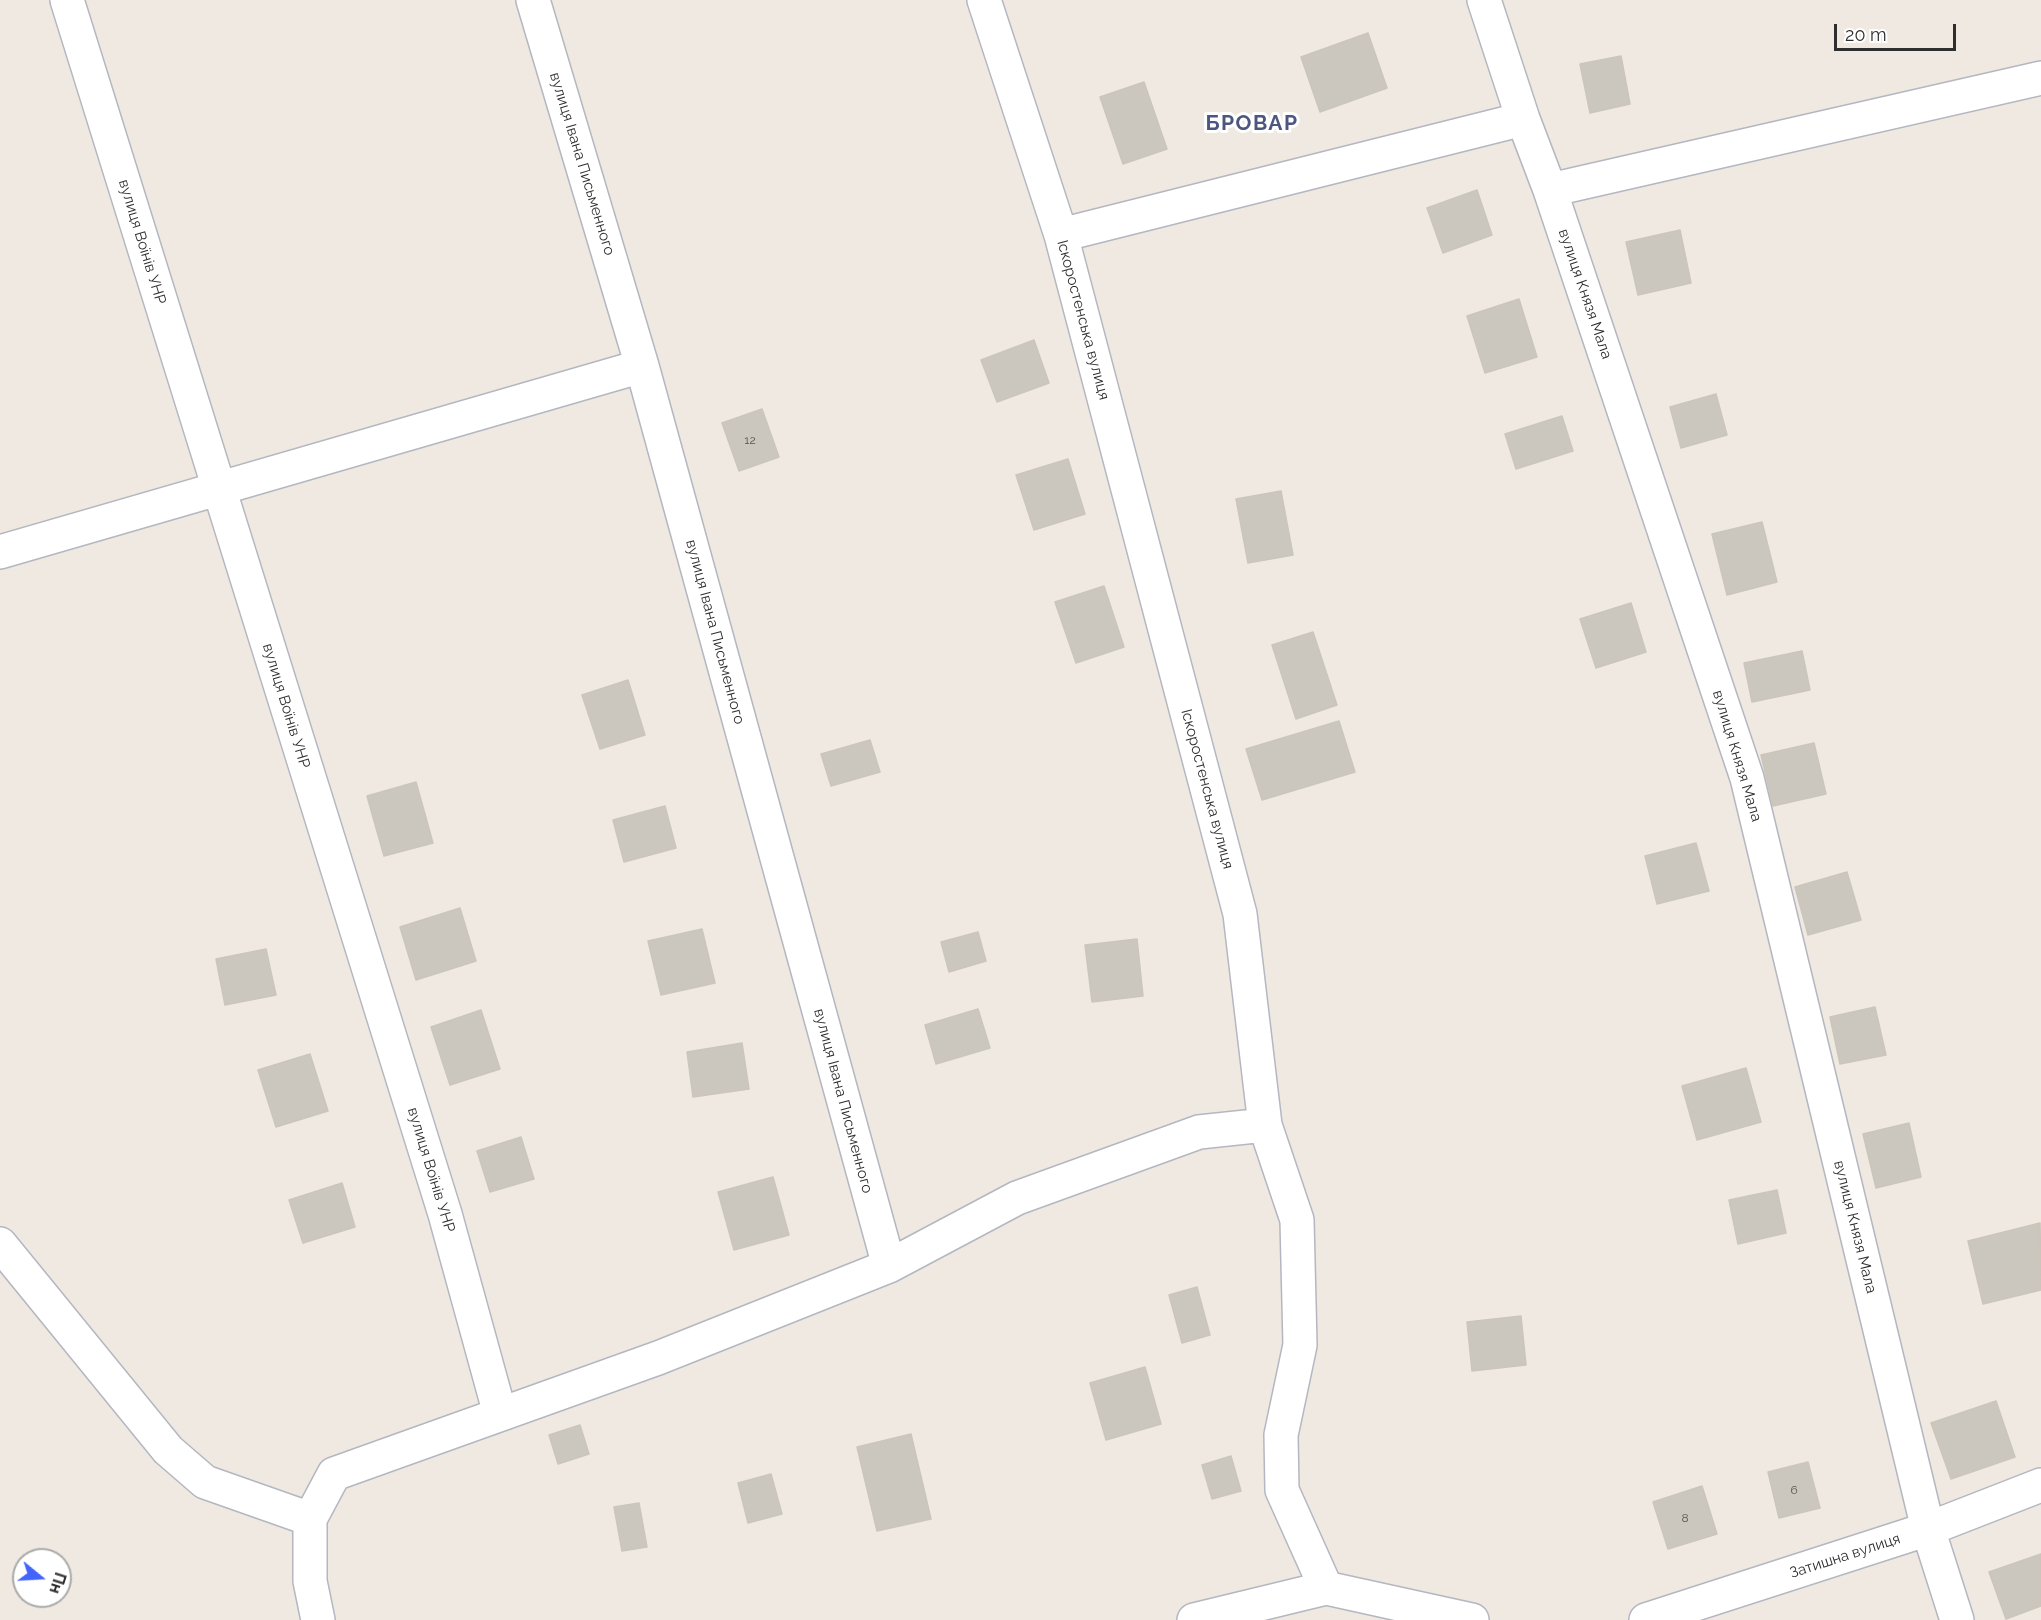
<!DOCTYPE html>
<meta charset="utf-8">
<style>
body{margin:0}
#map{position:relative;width:2041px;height:1620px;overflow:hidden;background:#efe9e1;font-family:Raleway,sans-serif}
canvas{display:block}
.north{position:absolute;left:12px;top:1548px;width:60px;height:60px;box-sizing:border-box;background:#fff;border:2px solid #ababab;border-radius:50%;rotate:108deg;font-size:16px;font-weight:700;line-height:24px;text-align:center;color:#2e2e2e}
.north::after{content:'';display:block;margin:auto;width:21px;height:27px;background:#4264fb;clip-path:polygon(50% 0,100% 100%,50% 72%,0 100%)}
.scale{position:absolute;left:1834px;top:24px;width:122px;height:27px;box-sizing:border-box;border:3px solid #2e2e2e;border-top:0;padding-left:8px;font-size:18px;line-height:21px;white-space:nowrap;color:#2e2e2e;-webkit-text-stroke:4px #fff;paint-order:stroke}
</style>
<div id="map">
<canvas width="2041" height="1620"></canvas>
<div class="north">Пн</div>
<div class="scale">20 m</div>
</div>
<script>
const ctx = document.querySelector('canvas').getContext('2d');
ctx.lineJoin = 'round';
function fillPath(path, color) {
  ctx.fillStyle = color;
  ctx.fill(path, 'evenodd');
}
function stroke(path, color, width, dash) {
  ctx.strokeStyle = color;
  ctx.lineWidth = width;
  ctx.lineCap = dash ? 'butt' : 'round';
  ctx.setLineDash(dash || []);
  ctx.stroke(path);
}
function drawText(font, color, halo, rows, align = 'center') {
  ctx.font = font + ' Raleway,sans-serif';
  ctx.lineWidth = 6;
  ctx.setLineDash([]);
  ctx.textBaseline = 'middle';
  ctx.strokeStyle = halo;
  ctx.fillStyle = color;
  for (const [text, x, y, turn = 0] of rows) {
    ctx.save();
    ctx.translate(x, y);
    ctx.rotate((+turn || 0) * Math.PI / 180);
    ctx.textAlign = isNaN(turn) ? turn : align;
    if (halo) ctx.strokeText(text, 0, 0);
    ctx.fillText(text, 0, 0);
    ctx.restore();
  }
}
const building = new Path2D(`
 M 1368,33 L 1387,88 L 1320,112 L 1301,57 Z
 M 1621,56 L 1630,104 L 1590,113 L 1580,64 Z
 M 1144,82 L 1167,149 L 1123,164 L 1100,97 Z
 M 1477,190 L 1492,235 L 1443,253 L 1427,208 Z
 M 1680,230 L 1691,283 L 1638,295 L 1626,242 Z
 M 1519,299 L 1537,357 L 1485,373 L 1467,316 Z
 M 1034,340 L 1049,383 L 997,402 L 981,360 Z
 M 1716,394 L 1727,435 L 1681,448 L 1670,407 Z
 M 762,409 L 779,457 L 739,471 L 722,423 Z
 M 1562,416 L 1573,451 L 1516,469 L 1505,434 Z
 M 1068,459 L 1085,514 L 1034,530 L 1016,475 Z
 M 1281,491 L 1293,555 L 1248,563 L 1236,499 Z
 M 1762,522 L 1777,582 L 1727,595 L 1712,534 Z
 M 1104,586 L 1124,647 L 1076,663 L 1055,602 Z
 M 1631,603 L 1646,652 L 1596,668 L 1580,619 Z
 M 1313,632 L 1337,705 L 1296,719 L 1272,645 Z
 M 1802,651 L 1810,690 L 1752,702 L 1744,663 Z
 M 628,680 L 645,735 L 600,749 L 582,695 Z
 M 1339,721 L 1355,772 L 1262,800 L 1246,749 Z
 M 870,740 L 880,772 L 831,786 L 821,754 Z
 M 1814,743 L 1826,794 L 1773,806 L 1761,755 Z
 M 416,782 L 433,843 L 384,856 L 367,796 Z
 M 665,806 L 676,848 L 624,862 L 613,820 Z
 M 1696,843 L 1709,891 L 1657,904 L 1645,856 Z
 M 1847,872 L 1861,920 L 1808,935 L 1795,887 Z
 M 460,908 L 476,961 L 416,980 L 400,927 Z
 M 702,929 L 715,983 L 661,995 L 648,941 Z
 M 978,932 L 986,961 L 949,972 L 941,942 Z
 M 1137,939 L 1143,996 L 1092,1002 L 1085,945 Z
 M 266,949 L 276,995 L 225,1005 L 216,959 Z
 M 1875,1007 L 1886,1055 L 1840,1064 L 1830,1017 Z
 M 978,1009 L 990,1048 L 936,1064 L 925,1025 Z
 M 481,1010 L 500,1069 L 450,1085 L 431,1027 Z
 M 742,1043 L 749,1089 L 693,1097 L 687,1052 Z
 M 310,1054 L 328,1111 L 276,1127 L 258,1070 Z
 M 1746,1068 L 1761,1122 L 1697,1140 L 1682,1086 Z
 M 1909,1123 L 1921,1177 L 1876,1188 L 1863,1134 Z
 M 521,1137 L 534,1179 L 490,1192 L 477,1151 Z
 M 773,1177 L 789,1235 L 734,1250 L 718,1192 Z
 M 342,1183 L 355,1227 L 303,1243 L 289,1200 Z
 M 1777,1190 L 1786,1233 L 1738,1244 L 1729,1200 Z
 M 2040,1223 L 2041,1290 L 1983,1304 L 1968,1241 Z
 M 1197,1287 L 1210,1335 L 1182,1343 L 1169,1295 Z
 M 1521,1316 L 1526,1365 L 1472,1371 L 1467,1322 Z
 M 1145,1367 L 1161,1424 L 1106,1440 L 1090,1383 Z
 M 1996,1401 L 2015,1457 L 1951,1479 L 1931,1423 Z
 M 580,1425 L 589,1454 L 558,1464 L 549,1435 Z
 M 911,1434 L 931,1519 L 877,1531 L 857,1447 Z
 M 1231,1456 L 1241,1491 L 1212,1499 L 1202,1465 Z
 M 1808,1462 L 1820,1508 L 1779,1518 L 1768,1472 Z
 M 771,1474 L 782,1514 L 748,1523 L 738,1483 Z
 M 1702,1486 L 1717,1534 L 1668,1549 L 1653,1502 Z
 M 639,1503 L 647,1547 L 622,1551 L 614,1507 Z
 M 2041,1554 L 2041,1606 L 2006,1619 L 1989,1572 Z`);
const minor = new Path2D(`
 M 67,0 L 445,1214 L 500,1414
 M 533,0 L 642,366 L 889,1266
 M 984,0 L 1061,235 L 1240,914 L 1265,1125 L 1297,1220 L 1300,1345 L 1281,1435 L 1282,1490 L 1326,1588
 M 1484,0 L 1523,119 L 1550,190 L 1747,778 L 1928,1529 L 1957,1620
 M 1550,190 L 2041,78
 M 1061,235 L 1523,119
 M 0,552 L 642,366
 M 0,1244 L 168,1450 L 205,1482 L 310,1519
 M 318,1620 L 310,1581 L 310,1519 L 334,1474 L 658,1358 L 889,1266 L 1017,1198 L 1199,1132 L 1265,1125
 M 1194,1620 L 1326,1588 L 1472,1620
 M 1646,1620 L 1928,1529 L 2041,1485`);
const numberNames = [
 ["12",750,440],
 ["6",1794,1490],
 ["8",1685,1518]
];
const streetNames = [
 ["вулиця Івана Письменного",582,164,73],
 ["вулиця Воїнів УНР",142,242,73],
 ["вулиця Князя Мала",1585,294,71],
 ["Іскоростенська вулиця",1083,320,75],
 ["вулиця Івана Письменного",715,632,75],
 ["вулиця Воїнів УНР",286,706,73],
 ["вулиця Князя Мала",1737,756,73],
 ["Іскоростенська вулиця",1207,789,75],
 ["вулиця Івана Письменного",843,1101,75],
 ["вулиця Воїнів УНР",431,1170,73],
 ["вулиця Князя Мала",1855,1227,76],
 ["Затишна вулиця",1845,1556,-18]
];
const districtNames = [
 ["БРОВАР",1252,124]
];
fillPath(building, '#cbc7bf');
stroke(building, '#cbc5ba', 1.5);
stroke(minor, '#b4b7c1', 36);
stroke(minor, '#fff', 33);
drawText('12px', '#555452', null, numberNames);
drawText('15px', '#2e2e2e', '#fff', streetNames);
ctx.letterSpacing = '1.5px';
drawText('bold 21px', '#4d5680', '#fff', districtNames);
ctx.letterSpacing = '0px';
</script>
